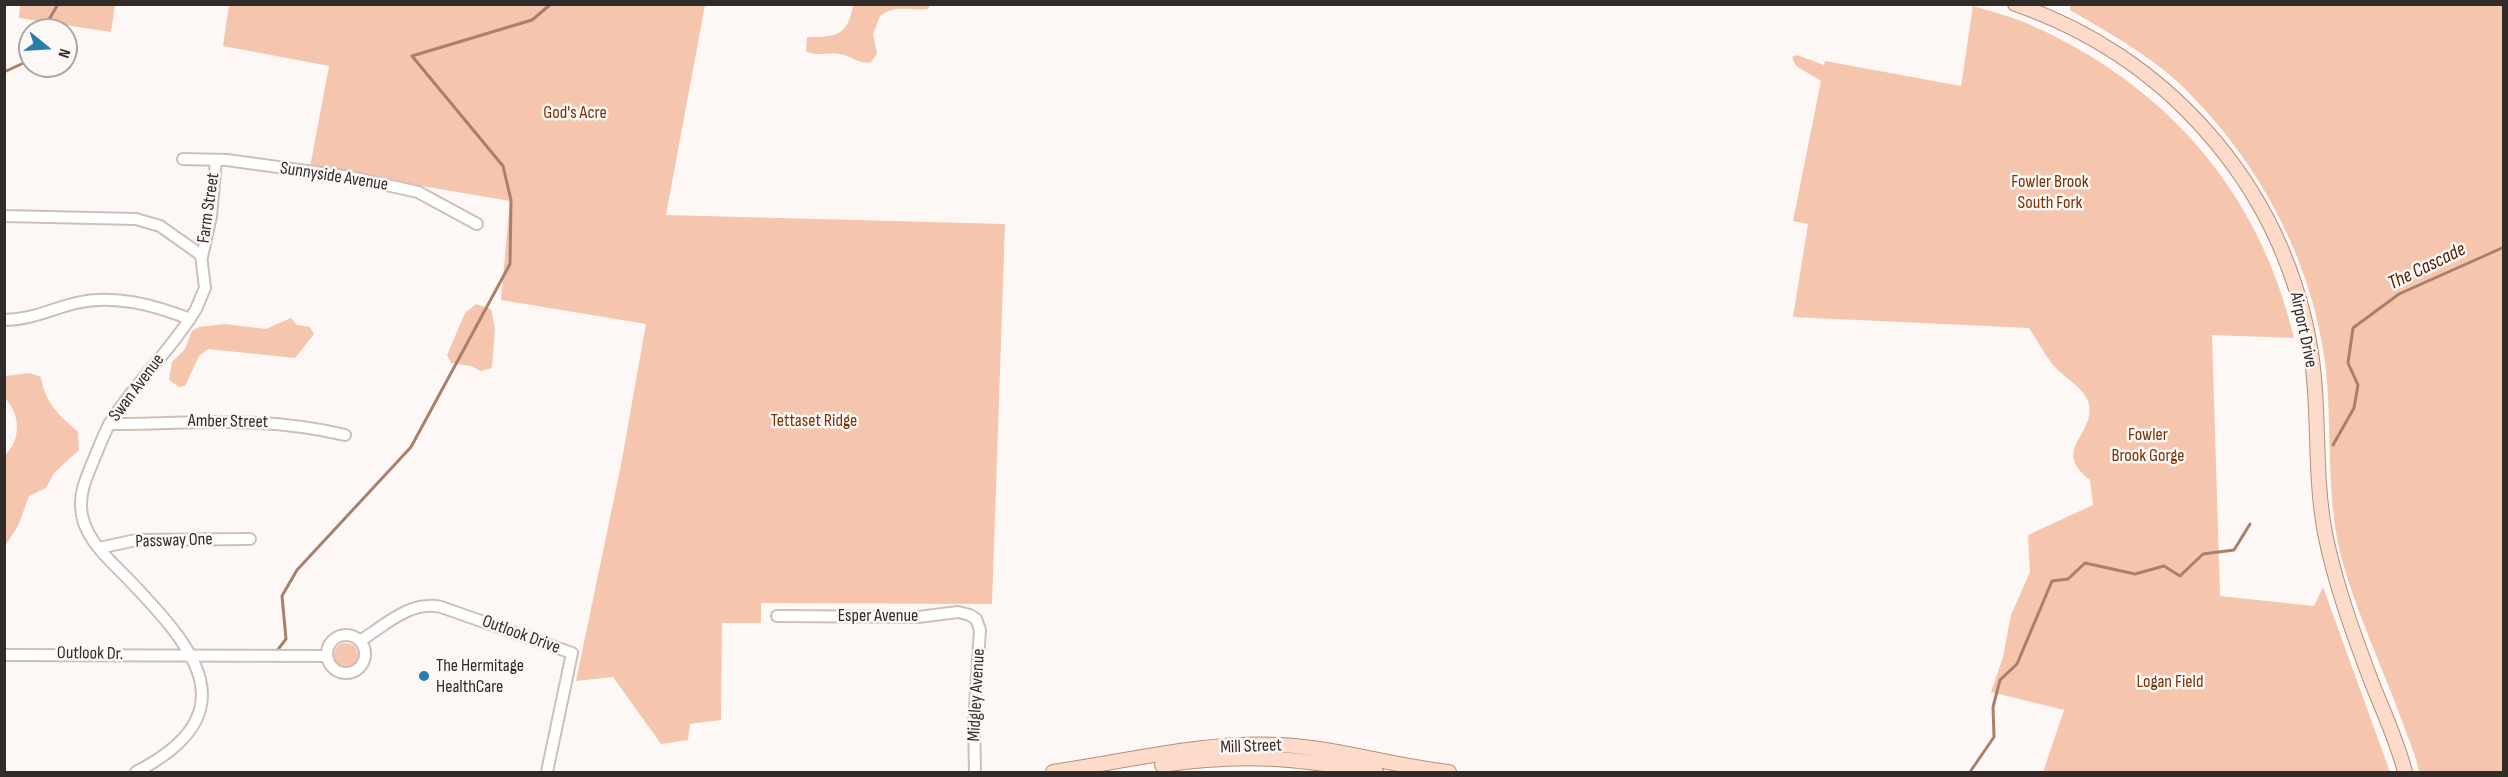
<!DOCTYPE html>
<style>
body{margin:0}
#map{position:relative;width:2508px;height:777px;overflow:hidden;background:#fdf8f5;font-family:"Sofia Sans Condensed",sans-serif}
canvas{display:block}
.frame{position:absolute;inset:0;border:6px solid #312c2a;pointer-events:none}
.north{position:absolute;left:18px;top:18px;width:60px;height:60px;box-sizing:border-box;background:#fdf8f5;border:2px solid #aba6a4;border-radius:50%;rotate:108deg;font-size:16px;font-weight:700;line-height:24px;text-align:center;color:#312c2a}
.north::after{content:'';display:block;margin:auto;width:21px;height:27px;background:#297dad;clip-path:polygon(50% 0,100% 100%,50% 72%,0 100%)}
</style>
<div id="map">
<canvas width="2508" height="777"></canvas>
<div class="frame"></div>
<div class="north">N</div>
</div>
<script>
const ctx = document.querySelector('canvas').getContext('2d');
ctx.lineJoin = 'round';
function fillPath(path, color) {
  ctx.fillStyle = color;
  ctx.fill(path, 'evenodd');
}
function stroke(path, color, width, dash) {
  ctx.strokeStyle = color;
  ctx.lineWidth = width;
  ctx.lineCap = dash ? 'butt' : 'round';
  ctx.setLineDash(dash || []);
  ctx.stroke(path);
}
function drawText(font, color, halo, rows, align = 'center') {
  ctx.font = font + ' "Sofia Sans Condensed",sans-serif';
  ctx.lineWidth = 5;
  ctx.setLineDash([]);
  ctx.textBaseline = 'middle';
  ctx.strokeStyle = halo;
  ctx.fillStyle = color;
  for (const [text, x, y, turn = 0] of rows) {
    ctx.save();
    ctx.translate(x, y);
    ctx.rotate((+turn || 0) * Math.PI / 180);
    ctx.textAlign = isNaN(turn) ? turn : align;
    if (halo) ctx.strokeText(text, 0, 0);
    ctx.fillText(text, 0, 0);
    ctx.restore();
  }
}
const green = new Path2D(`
 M 2070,4 L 2503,5 L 2503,772 L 2419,772 C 2416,755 2408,738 2402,721 C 2382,666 2356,612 2341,556 C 2325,492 2333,426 2325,362 C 2311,257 2257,159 2182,86 C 2150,55 2107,32 2070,10 Z
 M 20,5 L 115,5 L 111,32 L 19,18 Z
 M 229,5 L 705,5 L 666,215 L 1005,224 L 992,604 L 761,603 L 761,623 L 722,623 L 721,720 L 690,724 L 688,740 L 661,744 L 613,677 L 576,681 L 621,465 L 646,324 L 501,300 L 510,201 L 310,167 L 329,66 L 223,46 Z
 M 853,5 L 930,5 L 928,9 C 909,11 896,4 880,16 L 873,34 L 877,54 L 871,62 C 858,65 851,55 839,54 C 827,52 817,57 806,51 L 807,37 C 835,37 848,37 853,5 Z
 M 1973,6 C 1993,12 2014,17 2033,26 C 2168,87 2260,193 2294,338 L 2212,335 L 2220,596 L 2314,606 L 2323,587 L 2390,772 L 2043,772 L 2064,710 L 1991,692 L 2003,657 L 2011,615 L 2030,572 L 2028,535 L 2093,505 L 2090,480 C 2051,449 2094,437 2089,405 C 2087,390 2065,378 2055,367 C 2045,356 2038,341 2029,328 L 1793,317 L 1808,224 L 1793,221 L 1821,81 L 1796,66 L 1792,57 L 1797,55 L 1824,65 L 1825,61 L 1961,86 Z
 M 476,304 L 491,309 L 495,329 L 492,368 L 481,371 L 471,366 L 451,363 L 447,355 L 465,313 Z
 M 291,318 L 297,325 L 310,327 L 314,334 L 295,358 L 208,349 L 199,356 L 185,386 L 179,387 L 169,380 L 172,362 L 185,349 L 192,331 L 199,327 L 225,324 L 266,329 Z
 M 30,373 L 41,377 C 45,403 59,415 78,432 L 79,450 L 54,473 L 46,488 L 29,496 L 18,526 L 5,546 L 5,455 C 22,439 20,414 5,398 L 5,376 Z
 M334 655a12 12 0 1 1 24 0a12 12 0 1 1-24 0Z`);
const stream = new Path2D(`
 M 43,30 L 58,4
 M 4,72 L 28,61 L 30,56
 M 2333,445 L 2354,408 L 2358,385 L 2348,363 L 2353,328 L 2399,294 L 2502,248
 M 276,652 L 286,639 L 282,596 L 297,570 L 411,447 L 510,264 L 511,200 L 503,166 L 412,56 L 532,20 L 551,4
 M 1970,772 L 1994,737 L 1993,707 L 2000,680 L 2017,664 L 2052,581 L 2068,579 L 2085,563 L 2135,574 L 2164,566 L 2180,576 L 2203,554 L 2234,550 L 2250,524`);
const minor = new Path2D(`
 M 183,159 L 227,160 L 350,177 L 418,192 L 477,224
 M 4,216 L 136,219 L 160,226 L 201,255 L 205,288 L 196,309 C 173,348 138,380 113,418 C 105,430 100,445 94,459 C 88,474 80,490 81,507 C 82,538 110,560 130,581 C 195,649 250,713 136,772
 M 202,257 L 211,216 L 216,160
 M 4,320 C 31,320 51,309 76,303 C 115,294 154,305 190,319
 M 109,424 C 193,424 262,415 345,435
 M 99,548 L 136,540 L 250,539
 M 777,616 L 918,617 L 958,612 L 970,615 L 976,619 L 980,630 L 974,722 L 975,772
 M327 654a19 19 0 1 1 38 0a19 19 0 1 1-38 0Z
 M 360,641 C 384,626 410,600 441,607 L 572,653 L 547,772
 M 4,655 L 327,656`);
const major = new Path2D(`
 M 2015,4 C 2166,56 2279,182 2309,341 C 2321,404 2313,470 2325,533 C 2335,583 2352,630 2370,678 C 2382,709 2397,740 2405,772
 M 1162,765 C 1242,753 1297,758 1376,772
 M 1053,772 C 1128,761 1205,741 1281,745 C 1338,748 1393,766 1449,772`);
const markers = [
 [424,676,6,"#297dad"]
];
const parkNames = [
 ["God's Acre",575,113],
 ["Fowler Brook",2050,182],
 ["South Fork",2050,203],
 ["Tettaset Ridge",814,421],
 ["Fowler",2148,435],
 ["Brook Gorge",2148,456],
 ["Logan Field",2170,682]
];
const streetNames = [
 ["Sunnyside Avenue",334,177,9],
 ["Farm Street",209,208,-82],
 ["Airport Drive",2303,330,78],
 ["Swan Avenue",137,388,-53],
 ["Amber Street",228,422,1],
 ["Passway One",174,541,-2],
 ["Esper Avenue",878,616],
 ["Outlook Drive",521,635,20],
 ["Outlook Dr.",90,654,1],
 ["Midgley Avenue",977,695,-87],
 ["Mill Street",1251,747,-2]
];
const poiNames = [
 ["The Hermitage",436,666],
 ["HealthCare",436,687]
];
const waterNames = [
 ["The Cascade",2427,267,-26]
];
fillPath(green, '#f5c5ad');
stroke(stream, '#a8806c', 3);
stroke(minor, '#cdc0ba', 14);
stroke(major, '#b48e7b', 16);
stroke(minor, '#fff', 10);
stroke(major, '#fddbca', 14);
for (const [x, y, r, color] of markers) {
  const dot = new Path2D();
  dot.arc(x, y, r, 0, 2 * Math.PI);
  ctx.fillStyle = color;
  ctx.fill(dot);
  stroke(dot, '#fdf8f5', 2);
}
drawText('18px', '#763308', '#fdf8f5', parkNames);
drawText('18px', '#312c2a', '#fdf8f5', streetNames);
drawText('18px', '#312c2a', '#fdf8f5', poiNames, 'left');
drawText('italic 20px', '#532102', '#fdf8f5', waterNames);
</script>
